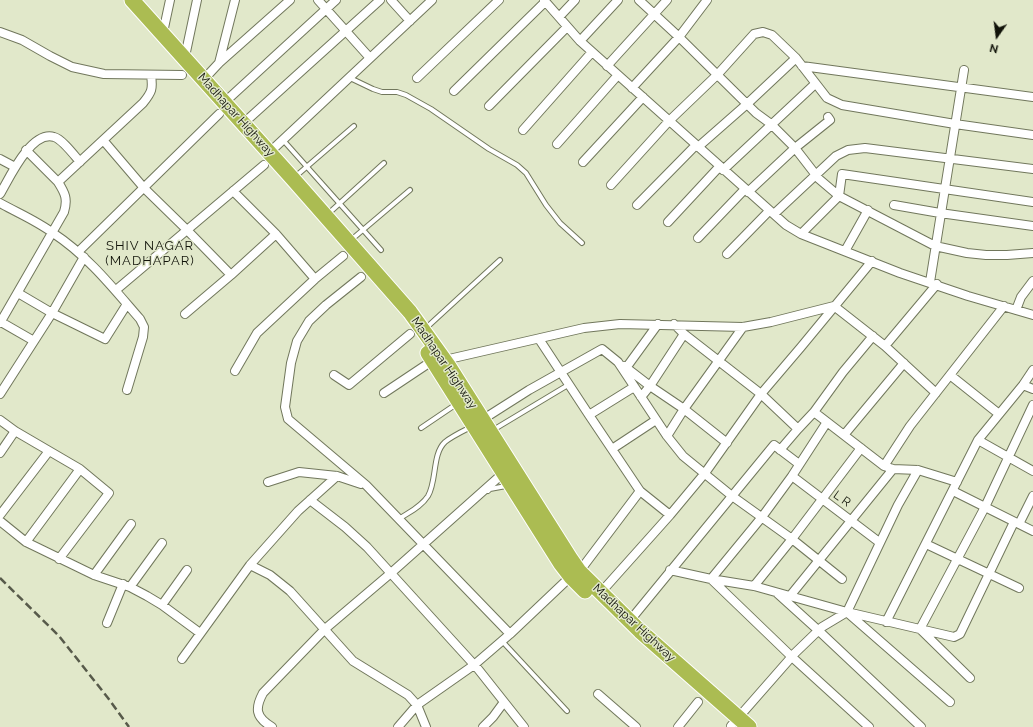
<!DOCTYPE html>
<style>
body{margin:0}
#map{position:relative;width:1033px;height:727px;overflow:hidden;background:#e1e8ca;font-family:Raleway,sans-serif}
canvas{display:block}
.north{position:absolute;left:977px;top:16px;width:40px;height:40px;-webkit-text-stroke:3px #e1e8ca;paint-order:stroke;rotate:194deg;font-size:11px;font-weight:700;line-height:16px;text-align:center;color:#111309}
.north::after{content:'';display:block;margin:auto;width:14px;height:18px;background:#111309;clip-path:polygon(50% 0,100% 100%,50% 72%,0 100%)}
</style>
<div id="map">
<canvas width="1033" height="727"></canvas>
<div class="north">N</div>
</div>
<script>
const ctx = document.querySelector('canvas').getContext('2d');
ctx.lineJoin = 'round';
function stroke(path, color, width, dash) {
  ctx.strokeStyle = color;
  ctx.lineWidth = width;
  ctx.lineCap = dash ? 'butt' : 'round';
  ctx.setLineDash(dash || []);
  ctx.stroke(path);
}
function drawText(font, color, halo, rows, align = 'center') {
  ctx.font = font + ' Raleway,sans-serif';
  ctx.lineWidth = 3;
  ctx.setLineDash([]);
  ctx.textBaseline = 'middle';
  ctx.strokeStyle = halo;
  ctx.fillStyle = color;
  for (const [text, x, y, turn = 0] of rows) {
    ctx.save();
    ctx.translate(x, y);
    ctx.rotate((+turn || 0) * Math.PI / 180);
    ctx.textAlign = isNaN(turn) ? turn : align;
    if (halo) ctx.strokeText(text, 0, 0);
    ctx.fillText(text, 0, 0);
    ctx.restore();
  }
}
const lane = new Path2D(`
 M 350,78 L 373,89 L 382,92 L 397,92 L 406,95 L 431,109 L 489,149 L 517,165 L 526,173 L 546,205 L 560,223 L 582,243
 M 283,140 L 381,250
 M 296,176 L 354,126
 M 329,213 L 384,163
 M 351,240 L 410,190
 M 426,328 L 500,260
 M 421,428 L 455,405
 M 493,430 L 568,385
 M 488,491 L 490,489 L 506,486
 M 399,519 C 409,512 421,507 428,496 C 437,481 432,454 445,442 C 451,437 461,432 469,428
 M 502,641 L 567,711`);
const street = new Path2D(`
 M 318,0 L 370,58
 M 391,0 L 410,21
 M 544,0 L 580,41 L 786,225 L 801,234 L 900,273 L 968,296 L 1033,315
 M 639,0 L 679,37 L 756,113 L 771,124 L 795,148 L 819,179 L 839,196 L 935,246 L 967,253 L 986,255 L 1007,255 L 1033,253
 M 559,17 L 575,0
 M 164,28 L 170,0
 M 0,32 L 22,40 L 50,56 L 72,67 L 104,74 L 182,75
 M 580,41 L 618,0
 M 186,52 L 197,0
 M 219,63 L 235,0
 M 607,66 L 667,0
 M 802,66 L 1033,97
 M 206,77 L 219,63 L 290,0
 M 417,78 L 499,0
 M 632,88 L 679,37 L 707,0
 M 454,91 L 545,2
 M 227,100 L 336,0
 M 489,106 L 567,27
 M 246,121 L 380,0
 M 523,130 L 592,52
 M 103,140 L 144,188 L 186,229 L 231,275
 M 557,144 L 618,75
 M 698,147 L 747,104 L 796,58
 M 26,150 L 58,182
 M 272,150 L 432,0
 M 0,159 L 15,167
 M 583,162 L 643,97
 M 723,170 L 815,84
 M 611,185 L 669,121 L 718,74 L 754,34 L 763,32 L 772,35 L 796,58 L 827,98 L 842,105 L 955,124 L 1033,135
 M 233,191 L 276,234 L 315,279
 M 748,192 L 795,148 L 830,120 L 828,117
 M 0,194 C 9,179 31,130 54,137 C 62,139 74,155 80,162
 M 0,203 C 18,213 37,221 53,233 C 88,256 113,288 140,319 L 144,327 L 143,337 L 127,390
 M 637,205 L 696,145
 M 894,205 L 940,213 L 1033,226
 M 774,214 L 836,156 L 848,150 L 865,148 L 1033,169
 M 668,222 L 720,166
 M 801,234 L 839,196 L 842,174 L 1033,202
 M 698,238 L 745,189
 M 845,251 L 868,210
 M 78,252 L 219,114
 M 727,254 L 769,211
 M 361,277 L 326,305 L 309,321 L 297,341 L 291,363 L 285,407 L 288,419 L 366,485 L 510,634
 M 930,282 L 964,70
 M 116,290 L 264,165
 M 18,293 L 52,313 L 105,339 L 127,304
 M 1016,310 L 1021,297 L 1033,281
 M 185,314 L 231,275 L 276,234
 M 1,322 L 34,341
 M 0,323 L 64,212 C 68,199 65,193 58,182 L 143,103 C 152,92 153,89 151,75
 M 674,324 L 684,334 L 761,394 L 798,429 L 814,412 L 884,466 L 893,469 L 918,470 L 957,482
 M 539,339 L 589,415 L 640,491 L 670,515
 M 885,346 L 937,284
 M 449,359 L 584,328 L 620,324 L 743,327 L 771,322 L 834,306 L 885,346 L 936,393
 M 624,366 L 650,386 L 684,409 L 727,443
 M 626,368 L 658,324
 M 235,371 L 257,333 L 315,279 L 343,256
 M 334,375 L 349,385 L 410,334
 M 950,375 L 999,414
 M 1023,385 L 1033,389
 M 384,393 L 429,363
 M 0,394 L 52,313 L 84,257
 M 641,397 L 650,386 L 684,334
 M 814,412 L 843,372 L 873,336
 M 589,415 L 634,387
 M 485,418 L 529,390 L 602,349 L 618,362 L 667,436 L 683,456 L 732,496 L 792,539 L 842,579
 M 0,420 L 15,431 L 80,469 L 109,493 L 59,559
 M 827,422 L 792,476 L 762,517 L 711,579 L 792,657 L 869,727
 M 844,435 L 904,363
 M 667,436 L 684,409 L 743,327
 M 978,440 L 1033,471
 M 612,449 L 656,420
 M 780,450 L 798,429
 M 0,453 L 15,431
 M 884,466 L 910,426 L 1004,306
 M 792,476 L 879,542
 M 268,482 L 299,472 L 337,476 L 361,484
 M 953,491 L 1033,531
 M 310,500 L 345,527 L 367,547 L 478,669 L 524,727
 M 0,515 L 49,451
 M 0,521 L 26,542 L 94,575 L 130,587 L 147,596 L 162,605 L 200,633
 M 1019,524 L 1033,496
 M 26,542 L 80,469
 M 926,544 L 1019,588
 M 250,565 L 270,575 L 290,591 L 353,661 L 408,695 L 417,705 L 426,727
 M 582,568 L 640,491
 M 670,570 L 711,579 L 754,586 L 847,612 L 954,637 L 960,634 L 1014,522
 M 94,575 L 131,524
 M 754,586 L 792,539 L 861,448
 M 130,587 L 162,543
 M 603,590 L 670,515 L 705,473 L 761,394 L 801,347 L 872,261
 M 777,593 L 819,631 L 921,727
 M 790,596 L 893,469
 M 162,605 L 187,570
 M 849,614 L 950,702
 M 632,618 L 774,445 L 799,464
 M 886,622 L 978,440 L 1023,385 L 1033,370
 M 107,623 L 123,584
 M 182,659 L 250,565 L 298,511 L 337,476
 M 970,678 L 920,629 L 985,507 L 1033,405
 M 598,694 L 636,727
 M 731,726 L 795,653 L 822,627 L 847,612 L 898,505 L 918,470
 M 272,727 C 255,717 255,708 263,693 L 325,629 L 391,573 L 500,476
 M 398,727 L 417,705 L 474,665 L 510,634 L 567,580
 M 483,727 L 493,717 L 504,702
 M 678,727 L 698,702`);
const highway = new Path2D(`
 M 132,0 L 293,179 L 410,312 L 448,365 L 570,558 L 579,571 L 640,631 L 749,727
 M 428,353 L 561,564 L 571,577 L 585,591`);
const rail = new Path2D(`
 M 0,578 L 59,636 L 108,698 L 129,727`);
const streetNames = [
 ["Madhapar Highway",236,115,48],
 ["Madhapar Highway",444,363,56],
 ["L R",842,499,35],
 ["Madhapar Highway",634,623,43]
];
const neighbourhoodNames = [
 ["SHIV NAGAR",150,246],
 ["(MADHAPAR)",150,261]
];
stroke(lane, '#71775c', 6);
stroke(street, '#71775c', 10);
stroke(highway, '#fff', 17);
stroke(lane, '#fff', 4);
stroke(street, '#fff', 8);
stroke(highway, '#abbc52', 15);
stroke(rail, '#575a4a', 2.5, [8, 4]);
drawText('12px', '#111309', '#e1e8ca', streetNames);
ctx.letterSpacing = '1px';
drawText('13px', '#111309', '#e1e8ca', neighbourhoodNames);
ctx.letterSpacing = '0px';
</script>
